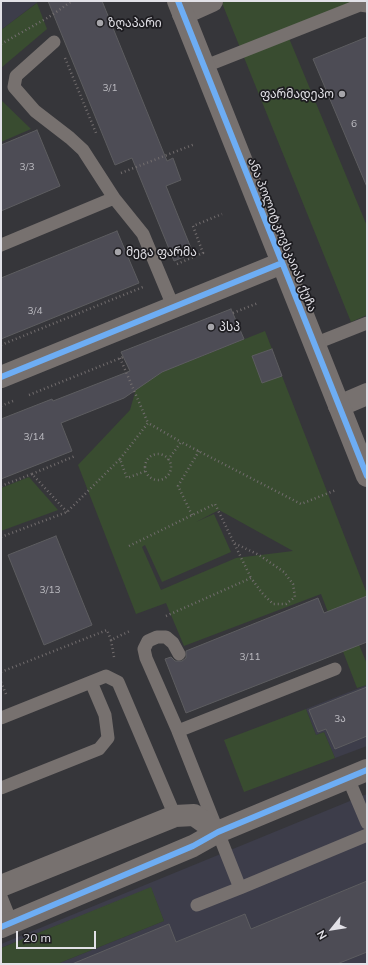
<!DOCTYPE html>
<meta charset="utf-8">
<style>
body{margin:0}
#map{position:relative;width:368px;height:965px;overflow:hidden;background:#36363a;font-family:Mulish,sans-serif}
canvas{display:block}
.frame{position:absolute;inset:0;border:2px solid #e2e1e7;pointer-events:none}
.north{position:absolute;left:312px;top:909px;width:40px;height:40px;-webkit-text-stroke:3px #1d1c20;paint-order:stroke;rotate:240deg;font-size:11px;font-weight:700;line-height:16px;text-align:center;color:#e2e1e7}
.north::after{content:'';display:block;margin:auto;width:14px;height:18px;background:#e2e1e7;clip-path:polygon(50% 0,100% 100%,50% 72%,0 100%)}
.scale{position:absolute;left:16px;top:931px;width:80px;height:18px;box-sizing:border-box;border:2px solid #e2e1e7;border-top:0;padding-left:5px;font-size:12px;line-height:14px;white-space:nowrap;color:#e2e1e7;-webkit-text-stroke:3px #1d1c20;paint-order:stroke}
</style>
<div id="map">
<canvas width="368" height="965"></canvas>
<div class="frame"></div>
<div class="north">N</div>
<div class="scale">20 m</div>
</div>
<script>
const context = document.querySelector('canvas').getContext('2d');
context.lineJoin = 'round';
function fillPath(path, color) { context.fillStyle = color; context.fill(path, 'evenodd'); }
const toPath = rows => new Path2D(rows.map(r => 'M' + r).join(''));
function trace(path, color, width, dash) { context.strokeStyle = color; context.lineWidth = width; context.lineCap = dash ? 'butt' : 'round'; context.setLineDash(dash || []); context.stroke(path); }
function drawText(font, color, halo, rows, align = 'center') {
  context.font = font + ' Mulish,"Noto Sans Georgian",sans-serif'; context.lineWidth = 3.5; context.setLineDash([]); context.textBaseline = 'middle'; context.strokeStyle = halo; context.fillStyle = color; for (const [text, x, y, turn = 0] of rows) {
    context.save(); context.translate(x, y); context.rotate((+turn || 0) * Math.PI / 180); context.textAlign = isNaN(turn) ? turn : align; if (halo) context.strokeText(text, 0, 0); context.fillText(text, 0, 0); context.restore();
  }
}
fillPath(toPath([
 [1,1,39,1,1,30],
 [367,685,367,746,335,758,324,732,316,735,306,709],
 [367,794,367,964,57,964,164,921,151,888,1,948,1,944]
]), '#3d3d4a');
fillPath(toPath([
 [226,1,360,1,286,31,367,226,367,315,351,322,222,3],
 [37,3,47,29,1,68,1,30],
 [1,100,31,129,1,142],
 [265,331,272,349,252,356,282,376,367,594,367,596,343,606,367,664,367,685,357,688,321,594,184,646,166,603,136,614,78,465,130,410,136,389,162,372],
 [219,510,293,551,236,558,161,590,142,547,145,545,162,582,231,552,214,514,196,522],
 [29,477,58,510,1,531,1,488],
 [306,709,316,735,324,732,335,758,244,792,224,740],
 [151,887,164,921,57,964,1,964,1,948]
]), '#394c30');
const building = toPath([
 [48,1,102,1,167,161,173,158,181,180,166,186,193,253,174,261,132,158,115,165,48,1],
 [367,37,367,187,313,59,367,37],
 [37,130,60,186,1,211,1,145,37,130],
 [117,231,139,283,1,339,1,278,117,231],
 [231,309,244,339,162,372,124,398,61,423,72,451,1,479,1,419,52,399,53,401,130,371,121,352,231,309],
 [272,349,282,376,262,383,252,356,272,349],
 [56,536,92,625,44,645,8,555,56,536],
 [367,596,367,642,186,713,165,659,171,657,175,661,182,661,186,658,186,651,318,598,324,613,367,596],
 [367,687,367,736,335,749,326,729,318,732,309,710,367,687],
 [367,881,367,952,337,964,72,964,169,924,176,942,245,914,251,929,367,881]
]);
fillPath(building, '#4d4c55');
trace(building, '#5d5d60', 1);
trace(toPath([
 [1,44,49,17,72,1],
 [65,58,96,133],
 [121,173,195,144],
 [177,264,203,253,193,226,222,214],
 [233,313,258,303],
 [1,345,143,287],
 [120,358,148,423],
 [29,395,123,357],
 [1,406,13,401],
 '145 467a13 13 0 1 1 26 0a13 13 0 1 1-26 0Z',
 [120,459,148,423,181,442],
 [168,460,181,442,301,504,336,490],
 [32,474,75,456],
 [1,486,32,474,67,512],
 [192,515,178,486,199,451],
 [1,537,67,512,120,459,127,478,146,471],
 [129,546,215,504,251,578],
 [166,616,251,578,262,593,273,604,286,604,295,597,293,584,284,572,259,555,234,543],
 [114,657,111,640,130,631],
 [1,672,107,630,111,640],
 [1,682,6,694]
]), '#726d6e', 2.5, [1, 3]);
trace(toPath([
 [54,42,16,76,14,87,35,111,70,138,83,150,114,198],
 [203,67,360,5,367,6],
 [1,245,114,198,143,234,173,306],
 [314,344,367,323],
 [179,654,173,643,166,637,157,637,148,641,144,649,146,658,178,731,335,669],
 [91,682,106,676,118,682,175,816],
 [1,718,91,682,105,715,108,738,99,749,1,788],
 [178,731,240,888,367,835],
 [348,778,367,823],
 [1,897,11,922],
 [197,905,240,888]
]), '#77716f', 13);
trace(toPath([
 [183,14,212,1],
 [1,377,282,263],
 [339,406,367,394],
 [1,886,175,816,194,815,218,832],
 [1,927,193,846,218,832,367,770]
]), '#77716f', 22);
trace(toPath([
 [178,1,367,476]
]), '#77716f', 22);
trace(toPath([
 [178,1,367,476],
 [1,377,282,263],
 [1,927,193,846,218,832,367,770]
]), '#6dadf4', 6);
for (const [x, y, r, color] of [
 [100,23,4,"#a6a5aa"],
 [342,94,4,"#a6a5aa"],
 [118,252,4,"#a6a5aa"],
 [211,327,4,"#a6a5aa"]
]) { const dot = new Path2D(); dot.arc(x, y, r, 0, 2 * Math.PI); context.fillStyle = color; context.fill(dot); trace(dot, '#1d1c20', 1.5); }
drawText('10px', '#bdbcc2', null, [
 ["3/1",110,88],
 ["6",354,124],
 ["3/3",27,167],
 ["3/4",35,311],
 ["3/14",34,437],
 ["3/13",50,590],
 ["3/11",250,657],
 ["3ა",340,719]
]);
drawText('12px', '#e2e1e7', '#1d1c20', [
 ["ზღაპარი",108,23],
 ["ფარმადეპო",334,94,"right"],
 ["მეგა ფარმა",126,252],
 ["პსპ",219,327]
], 'left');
drawText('12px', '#e2e1e7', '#1d1c20', [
 ["ანა პოლიტკოვსკაიას ქუჩა",282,235,68]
]);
</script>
